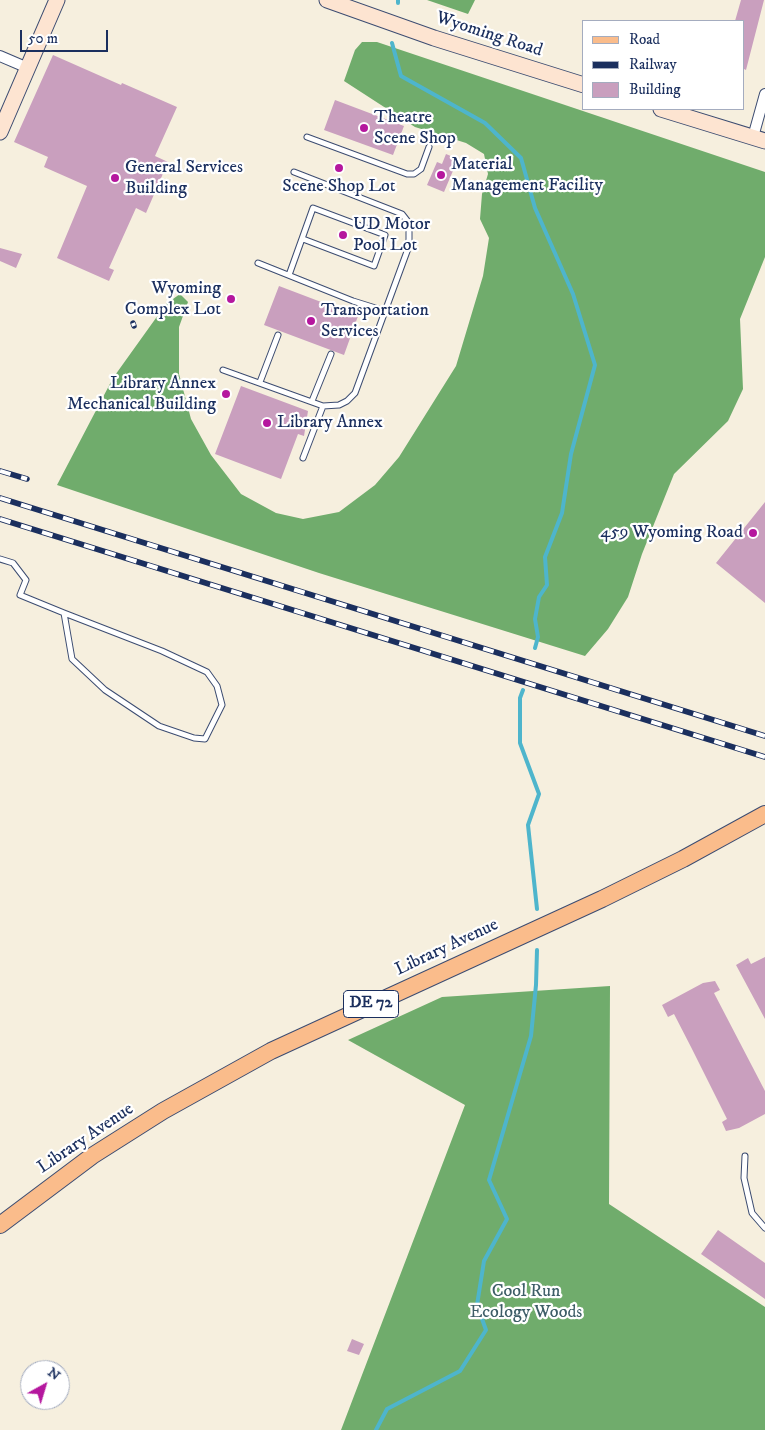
<!DOCTYPE html>
<style>
body{margin:0}
#map{position:relative;width:765px;height:1430px;overflow:hidden;background:#f6efde;font-family:"IM FELL DW Pica",serif}
canvas{display:block}
.legend{position:absolute;left:582px;top:20px;width:162px;height:90px;box-sizing:border-box;background:#fff;border:1px solid #a4acbf;margin:0;padding:6px 9px;list-style:none;font-size:15px;color:#1b2f5e}
.legend li{display:flex;align-items:center;gap:10px;height:25px}
.legend b{width:25px;border:1px solid #a4acbf}
.north{position:absolute;left:20px;top:1360px;width:50px;height:50px;box-sizing:border-box;background:#fff;border:1px solid #a4acbf;border-radius:50%;rotate:39deg;font-size:14px;font-weight:700;line-height:20px;text-align:center;color:#1b2f5e}
.north::after{content:'';display:block;margin:auto;width:18px;height:22px;background:#b5179e;clip-path:polygon(50% 0,100% 100%,50% 72%,0 100%)}
.scale{position:absolute;left:20px;top:30px;width:88px;height:22px;box-sizing:border-box;border:2px solid #1b2f5e;border-top:0;padding-left:6px;font-size:15px;line-height:18px;white-space:nowrap;color:#1b2f5e;-webkit-text-stroke:4px #fff;paint-order:stroke}
</style>
<div id="map">
<canvas width="765" height="1430"></canvas>
<ul class="legend">
<li><b style="height:6px;background:#fabc8b"></b>Road</li>
<li><b style="height:6px;background:#1b2f5e"></b>Railway</li>
<li><b style="height:14px;background:#c99fbe"></b>Building</li>
</ul>
<div class="north">N</div>
<div class="scale">50 m</div>
</div>
<script>
const context = document.querySelector('canvas').getContext('2d');
context.lineJoin = 'round';
function fillPath(path, color) { context.fillStyle = color; context.fill(path, 'evenodd'); }
const toPath = rows => new Path2D(rows.map(r => 'M' + r).join(''));
function trace(path, color, width, dash) { context.strokeStyle = color; context.lineWidth = width; context.lineCap = dash ? 'butt' : 'round'; context.setLineDash(dash || []); context.stroke(path); }
function drawText(font, color, halo, rows, align = 'center') {
  context.font = font + ' "IM FELL DW Pica",serif'; context.lineWidth = 4.5; context.setLineDash([]); context.textBaseline = 'middle'; context.strokeStyle = halo; context.fillStyle = color; for (const [text, x, y, turn = 0] of rows) {
    context.save(); context.translate(x, y); context.rotate((+turn || 0) * Math.PI / 180); context.textAlign = isNaN(turn) ? turn : align; if (halo) context.strokeText(text, 0, 0); context.fillText(text, 0, 0); context.restore();
  }
}
fillPath(toPath([
 [427,0,475,0,468,14],
 [362,42,377,42,765,172,765,257,740,319,743,389,728,421,674,474,642,554,628,597,608,629,585,656,319,573,57,485,113,378,166,304,180,294,188,302,179,327,179,374,191,419,211,455,241,494,276,513,303,519,339,512,375,485,399,457,456,366,483,276,489,238,480,219,482,194,488,174,484,154,466,143,415,127,344,81,355,50],
 [610,986,609,1204,765,1307,765,1430,341,1430,465,1105,348,1040,442,997]
]), '#70ac6c');
trace(toPath([
 [398,3,398,0],
 [392,43,401,76,485,123,521,158,535,208,573,294,595,365,571,454,562,513,545,557,547,585,539,597,535,619,538,637,535,648],
 [523,690,520,698,520,743,539,794,528,825,537,909],
 [376,1430,387,1409,460,1371,486,1330,477,1305,484,1261,507,1219,489,1180,531,1036,536,985,537,950]
]), '#4eb5cc', 4);
fillPath(toPath([
 [741,0,764,0,746,70,744,69,744,21,735,21],
 [53,55,121,85,122,83,177,107,155,156,168,162,146,213,136,208,109,268,114,270,109,281,57,258,87,186,44,167,48,157,14,142],
 [335,100,404,126,393,155,324,130],
 [446,154,458,159,444,192,427,185,437,162,442,164],
 [0,248,22,254,16,268,0,261],
 [279,286,358,316,344,355,264,325],
 [241,386,308,411,304,436,298,434,281,479,215,454],
 [765,502,765,603,716,563],
 [765,957,765,1019,736,965,748,958,751,964],
 [715,981,720,990,714,993,765,1091,765,1114,739,1128,726,1131,722,1122,727,1119,691,1047,674,1014,668,1017,662,1005,703,983],
 [718,1230,765,1263,765,1299,701,1254],
 [352,1339,364,1344,359,1355,347,1351]
]), '#c99fbe');
const lane = toPath([
 [307,137,407,174,414,174,421,169,429,147],
 [258,263,353,301,385,311],
 [289,275,313,208,385,235,374,266,303,239],
 [223,370,323,406,339,405,347,401,355,393,409,246,409,223,402,214,294,172],
 [260,382,278,335],
 [312,401,331,354],
 [303,458,323,406],
 [0,559,13,563,26,580,20,595,64,613,162,651,207,672,217,686,222,705,205,739,194,738,159,726,105,690,72,659,64,613],
 [745,1156,744,1178,752,1213,765,1228]
]);
const street = toPath([
 [0,56,28,68],
 [753,137,765,94]
]);
const secondary = toPath([
 [327,0,434,38,584,85],
 [661,109,765,141],
 [0,132,57,0]
]);
const primary = toPath([
 [0,1225,92,1156,163,1111,271,1051,602,899,683,859,765,814]
]);
trace(lane, '#3c4c71', 7);
trace(street, '#3c4c71', 12);
trace(secondary, '#3c4c71', 17);
trace(primary, '#3c4c71', 18);
trace(lane, '#fff', 5);
trace(street, '#fff', 10);
trace(secondary, '#fde4d1', 15);
trace(primary, '#fabc8b', 16);
const rail = toPath([
 [133,323,134,326],
 [0,471,27,479],
 [0,498,765,736],
 [0,519,765,757]
]);
trace(rail, '#1b2f5e', 5.5);
trace(rail, '#fff', 4, [11]);
for (const [x, y, r, color] of [
 [364,128,5,"#b5179e"],
 [339,168,5,"#b5179e"],
 [441,175,5,"#b5179e"],
 [115,178,5,"#b5179e"],
 [343,235,5,"#b5179e"],
 [231,299,5,"#b5179e"],
 [311,321,5,"#b5179e"],
 [226,394,5,"#b5179e"],
 [267,423,5,"#b5179e"],
 [753,533,5,"#b5179e"]
]) { const dot = new Path2D(); dot.arc(x, y, r, 0, 2 * Math.PI); context.fillStyle = color; context.fill(dot); trace(dot, '#fff', 2); }
for (const [x, y, w] of [
 [371,1004,55]
]) { const box = new Path2D(); box.roundRect(x - w / 2, y - 13.5, w, 27, 4); context.fillStyle = '#fff'; context.fill(box); trace(box, '#1b2f5e', 1); }
drawText('bold 16px', '#1b2f5e', null, [
 ["DE 72",371,1004]
]);
drawText('18px', '#1b2f5e', '#fff', [
 ["Wyoming Road",489,35,18],
 ["Library Avenue",447,948,-25],
 ["Library Avenue",86,1139,-34]
]);
drawText('18px', '#1b2f5e', '#fff', [
 ["Theatre",374,118],
 ["Scene Shop",374,139],
 ["Material",451,165],
 ["Management Facility",451,186],
 ["General Services",125,168],
 ["Building",125,189],
 ["Scene Shop Lot",339,187,"center"],
 ["UD Motor",353,225],
 ["Pool Lot",353,246],
 ["Wyoming",221,289,"right"],
 ["Complex Lot",221,310,"right"],
 ["Transportation",321,311],
 ["Services",321,332],
 ["Library Annex",216,384,"right"],
 ["Mechanical Building",216,405,"right"],
 ["Library Annex",277,423],
 ["459 Wyoming Road",743,533,"right"]
], 'left');
drawText('18px', '#3d5d67', '#fff', [
 ["Cool Run",526,1292],
 ["Ecology Woods",526,1313]
]);
</script>
